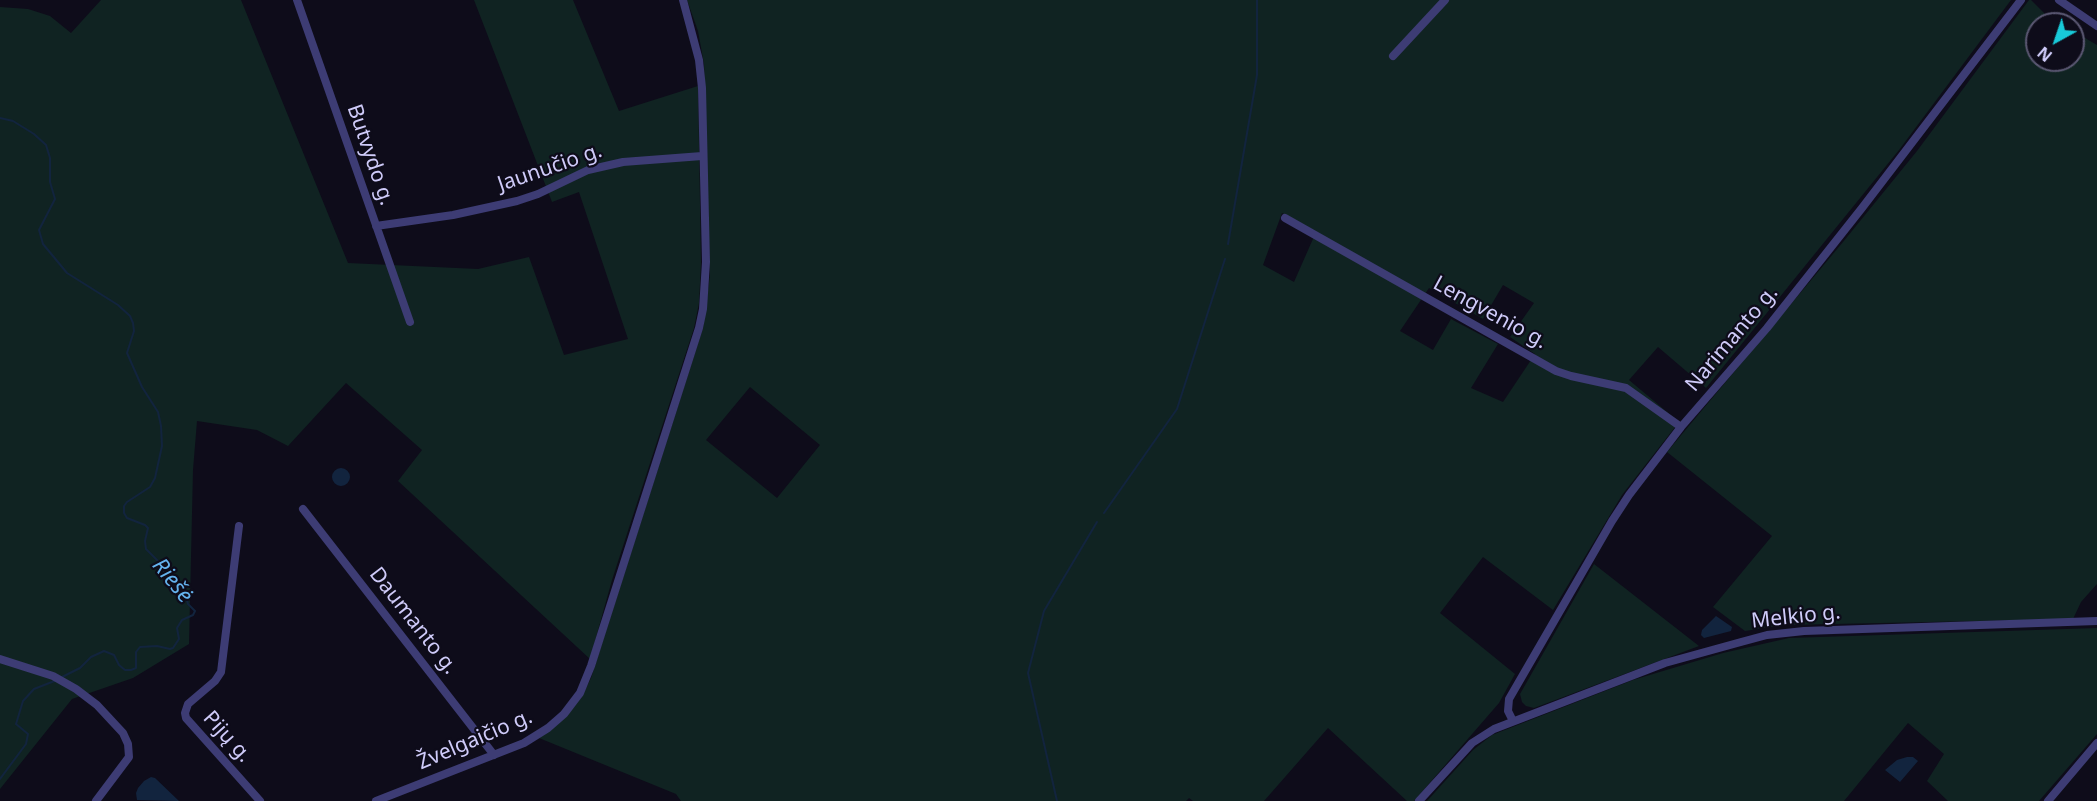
<!DOCTYPE html>
<meta charset="utf-8">
<style>
body{margin:0}
#map{position:relative;width:2097px;height:801px;overflow:hidden;background:#0e0c1a;font-family:"Noto Sans",sans-serif}
canvas{display:block}
.north{position:absolute;left:2025px;top:12px;width:60px;height:60px;box-sizing:border-box;background:#0e0c1a;border:2px solid #5b5873;border-radius:50%;rotate:220deg;font-size:16px;font-weight:700;line-height:24px;text-align:center;color:#cfcbf9}
.north::after{content:'';display:block;margin:auto;width:21px;height:27px;background:#18cad9;clip-path:polygon(50% 0,100% 100%,50% 72%,0 100%)}
</style>
<div id="map">
<canvas width="2097" height="801"></canvas>
<div class="north">N</div>
</div>
<script>
const context = document.querySelector('canvas').getContext('2d');
context.lineJoin = 'round';
function fillPath(path, color) { context.fillStyle = color; context.fill(path, 'evenodd'); }
const toPath = rows => new Path2D(rows.map(r => 'M' + r).join(''));
function trace(path, color, width, dash) { context.strokeStyle = color; context.lineWidth = width; context.lineCap = dash ? 'butt' : 'round'; context.setLineDash(dash || []); context.stroke(path); }
function drawText(font, color, halo, rows, align = 'center') {
  context.font = font + ' "Noto Sans",sans-serif'; context.lineWidth = 4.5; context.setLineDash([]); context.textBaseline = 'middle'; context.strokeStyle = halo; context.fillStyle = color; for (const [text, x, y, turn = 0] of rows) {
    context.save(); context.translate(x, y); context.rotate((+turn || 0) * Math.PI / 180); context.textAlign = isNaN(turn) ? turn : align; if (halo) context.strokeText(text, 0, 0); context.fillText(text, 0, 0); context.restore();
  }
}
fillPath(toPath([
 [101,0,241,0,348,263,478,269,529,257,564,355,628,339,579,192,552,202,474,0,573,0,619,111,698,86,701,263,699,303,694,328,612,580,590,659,398,481,422,450,346,383,288,446,257,430,197,421,193,470,189,644,133,678,72,699,0,789,0,7,28,9,50,16,71,33],
 [687,0,2011,0,1899,150,1706,388,1658,347,1629,380,1679,422,1622,495,1553,610,1483,557,1440,613,1515,674,1499,703,1414,801,1407,801,1328,728,1264,801,1193,801,1189,798,1186,801,681,801,676,794,539,738,574,707,581,698,591,678,703,328,710,275,704,64,698,31],
 [1282,213,1316,232,1294,282,1263,265],
 [1503,285,1534,303,1510,337,1535,354,1503,402,1471,388,1498,344,1451,319,1433,350,1400,331,1429,288,1483,319],
 [750,387,820,445,777,498,706,440],
 [2029,0,2031,0,2048,17,2060,24,2037,24,2037,60,2073,60,2073,31,2097,45,2097,584,2081,602,2073,619,1785,625,1745,631,1713,607,1772,536,1667,452,1843,242,1917,151],
 [1594,564,1699,646,1534,708,1526,706,1522,702,1520,694],
 [2097,628,2097,734,2039,801,1948,801,1927,781,1944,754,1908,723,1844,801,1427,801,1473,750,1492,735,1633,680,1723,653,1789,638]
]), '#102322');
fillPath(toPath([
 '332 477a9 9 0 1 1 18 0a9 9 0 1 1-18 0Z',
 [1716,616,1732,627,1731,631,1704,638,1701,635,1702,630],
 [1907,757,1913,757,1918,761,1900,782,1885,770,1897,760],
 [151,777,155,778,179,801,137,800,136,793,138,788,144,781]
]), '#12243e');
trace(toPath([
 [0,118,13,121,34,134,46,145,50,158,50,182,55,199,39,230,43,244,67,273,118,305,130,316,133,323,134,331,127,353,142,387,158,412,161,426,162,446,155,478,150,487,127,502,124,506,124,513,127,518,145,525,148,528,145,541,146,549,159,562,170,583,178,584,184,589,188,604,195,611,193,615,182,620,177,628,179,639,173,648,170,649,157,646,140,647,136,652,136,668,131,670,125,670,119,665,114,655,104,651,91,657,80,668,62,677],
 [1228,244,1257,75,1257,0],
 [1104,513,1177,409,1225,259],
 [0,779,26,744,28,734,16,724,23,701,34,689,57,680],
 [1057,801,1028,673,1044,611,1097,522]
]), '#12243e', 2);
trace(toPath([
 [297,0,410,322],
 [2059,0,2097,26],
 [1393,56,1445,0],
 [1285,218,1556,371,1571,376,1626,388,1681,427],
 [376,226,453,215,517,201,538,194,588,170,623,162,702,156],
 [303,509,494,755],
 [239,526,221,672,215,681,188,704,185,713,186,718,260,801],
 [0,659,53,676,76,689,97,705,123,733,128,744,129,757,96,801],
 [1513,721,1508,711,1509,699,1612,521,1629,495,1681,427,1767,328,1862,208,2021,0],
 [376,801,524,743,548,728,564,714,580,693,591,666,699,328,703,309,706,262,702,88,699,60,683,0],
 [1419,801,1472,743,1494,729,1665,663,1741,642,1767,635,1804,631,2097,621],
 [2048,801,2097,743]
]), '#3d3c74', 8);
drawText('21px', '#cfcbf9', '#0e0c1a', [
 ["Butvydo g.",370,155,71],
 ["Jaunučio g.",550,168,-19],
 ["Lengvenio g.",1490,313,29],
 ["Narimanto g.",1732,339,-50],
 ["Melkio g.",1796,617,-6],
 ["Daumanto g.",413,621,52],
 ["Pijų g.",227,737,48],
 ["Žvelgaičio g.",475,740,-23]
]);
drawText('italic 22px', '#64b2ee', '#0e0c1a', [
 ["Riešė",172,581,51]
]);
</script>
